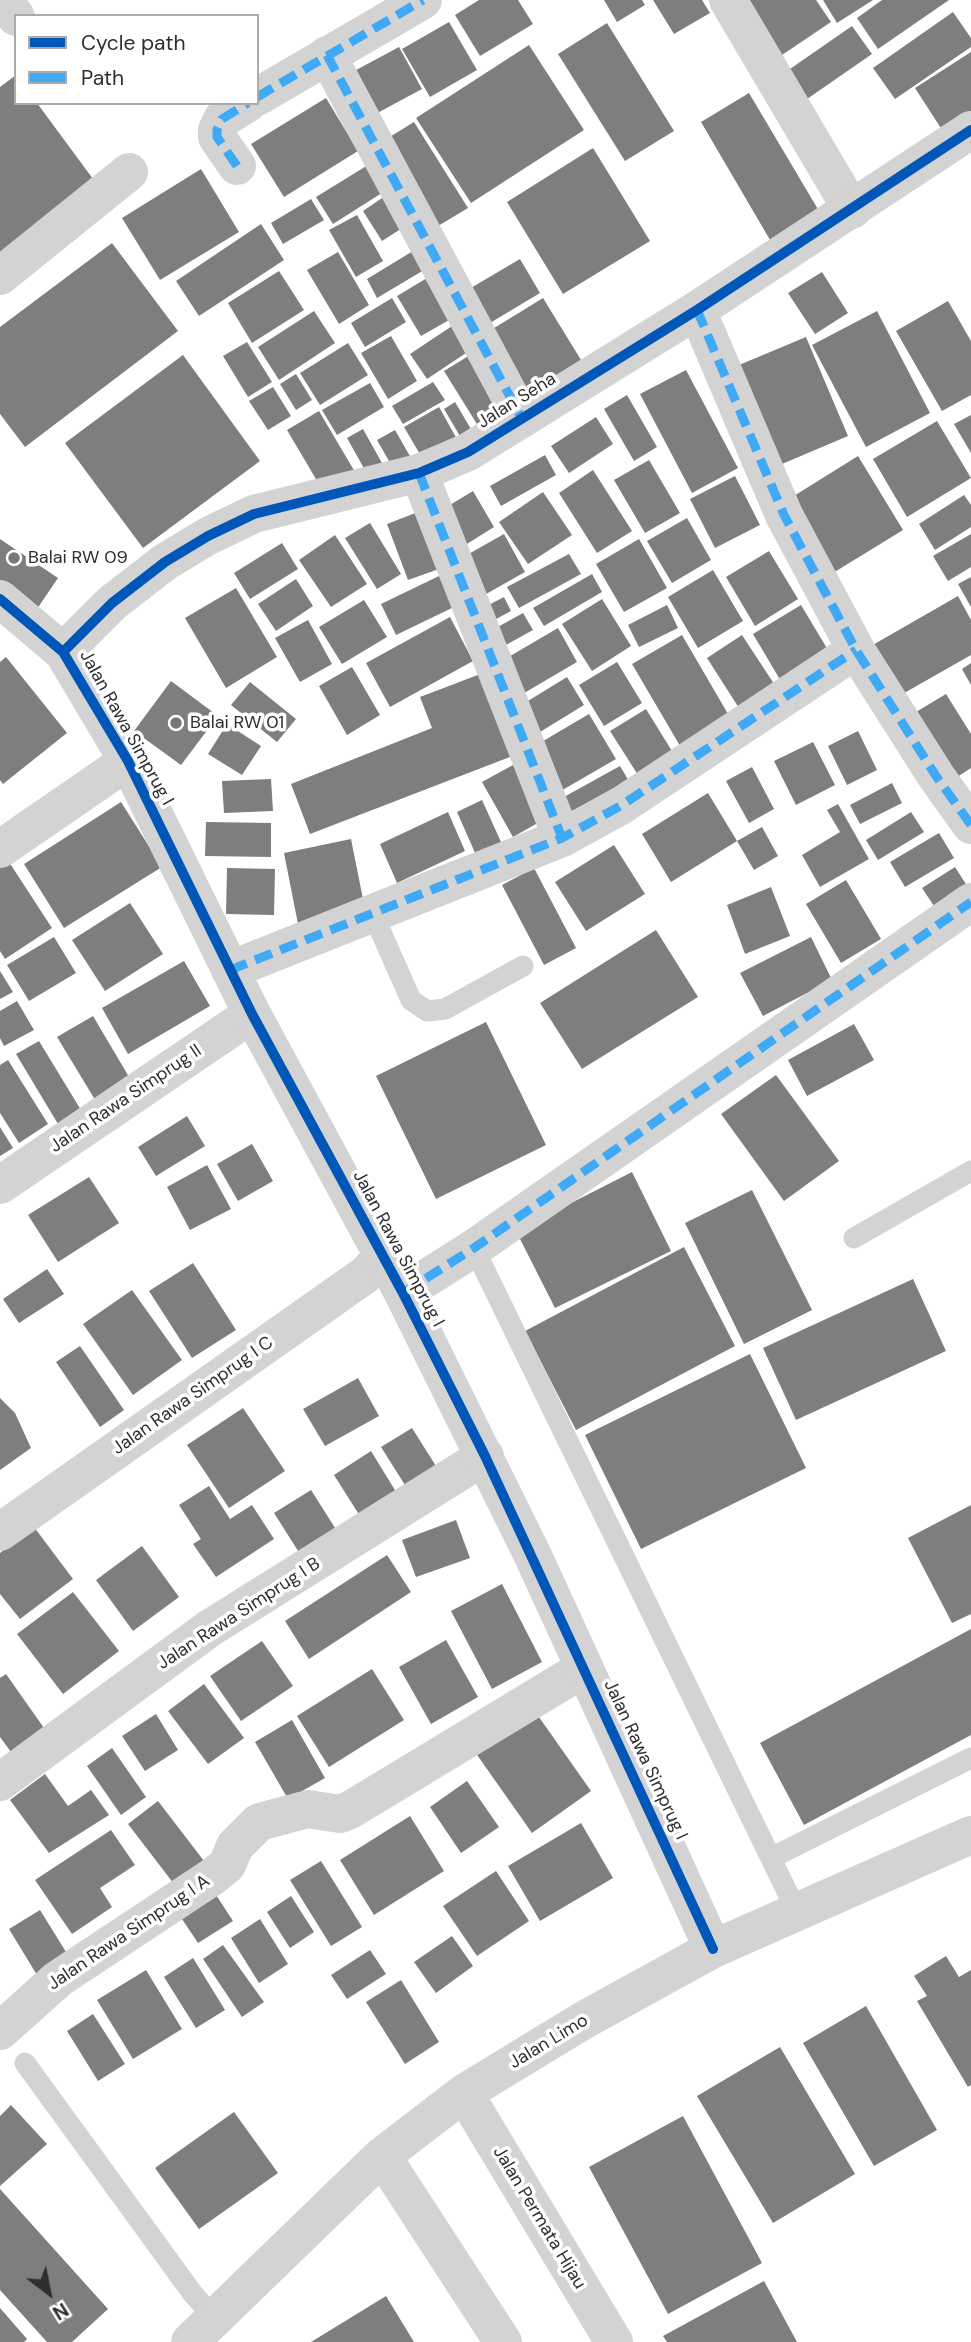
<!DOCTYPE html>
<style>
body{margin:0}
#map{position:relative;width:971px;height:2342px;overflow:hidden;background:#fff;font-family:"DM Sans",sans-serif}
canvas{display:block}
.legend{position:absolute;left:14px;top:14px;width:245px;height:91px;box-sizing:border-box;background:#fff;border:2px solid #ababab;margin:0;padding:9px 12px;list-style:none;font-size:21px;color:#2e2e2e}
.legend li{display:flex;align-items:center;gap:14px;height:35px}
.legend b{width:35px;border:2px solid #ababab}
.north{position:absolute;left:14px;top:2258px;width:70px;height:70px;-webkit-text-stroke:5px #fff;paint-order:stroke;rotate:148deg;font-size:19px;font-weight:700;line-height:28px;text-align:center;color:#2e2e2e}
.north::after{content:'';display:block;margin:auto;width:24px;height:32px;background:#2e2e2e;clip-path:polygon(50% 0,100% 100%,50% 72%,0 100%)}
</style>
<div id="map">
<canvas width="971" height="2342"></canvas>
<ul class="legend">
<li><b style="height:9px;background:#0057b8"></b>Cycle path</li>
<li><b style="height:9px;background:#3fa9f5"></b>Path</li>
</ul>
<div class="north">N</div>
</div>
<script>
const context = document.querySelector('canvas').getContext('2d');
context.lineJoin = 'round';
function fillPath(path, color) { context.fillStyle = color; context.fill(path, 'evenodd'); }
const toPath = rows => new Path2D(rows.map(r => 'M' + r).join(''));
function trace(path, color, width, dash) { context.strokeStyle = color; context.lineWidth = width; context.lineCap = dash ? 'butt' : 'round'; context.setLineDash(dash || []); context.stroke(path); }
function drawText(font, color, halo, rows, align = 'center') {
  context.font = font + ' "DM Sans",sans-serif'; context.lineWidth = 7; context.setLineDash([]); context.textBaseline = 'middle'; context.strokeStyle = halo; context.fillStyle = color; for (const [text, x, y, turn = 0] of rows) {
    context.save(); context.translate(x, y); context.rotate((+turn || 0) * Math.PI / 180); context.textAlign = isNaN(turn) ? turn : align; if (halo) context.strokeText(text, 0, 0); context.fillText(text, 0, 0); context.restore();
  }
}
fillPath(toPath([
 [479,0,518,0,533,24,480,56,455,15],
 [604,0,642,0,645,5,617,22],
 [653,0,702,0,710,13,674,34],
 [741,0,816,0,831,22,779,57],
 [823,0,873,0,837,23],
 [882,0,949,0,878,49,857,18],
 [953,12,971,38,971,47,895,99,873,68],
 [449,22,477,70,430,97,402,49],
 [607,23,674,131,625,161,558,54],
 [852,26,872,54,797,106,777,78],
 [529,45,584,130,471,203,416,118],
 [399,47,422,89,368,118,345,76],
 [971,52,971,120,946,136,915,88],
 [16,75,16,103,37,103,96,183,0,254,0,87],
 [749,93,822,216,773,245,701,122],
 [326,98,358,151,284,197,251,144],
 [414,122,468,208,433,229,380,143],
 [593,148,650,241,563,294,507,202],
 [368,165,385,191,333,224,316,197],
 [201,169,239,232,160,280,122,218],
 [385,196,404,227,382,241,363,211],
 [311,199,324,220,283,244,271,223],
 [357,215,383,261,356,277,329,230],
 [261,224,284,260,199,316,176,281],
 [112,243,178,331,25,447,0,414,0,327],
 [413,251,424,270,377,298,367,279],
 [338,252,369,305,339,324,307,270],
 [520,259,540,293,485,326,464,292],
 [279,271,304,310,252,343,228,303],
 [822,272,848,313,815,334,788,293],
 [432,275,456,316,421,336,397,296],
 [392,298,406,322,365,347,351,323],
 [543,298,589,373,533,408,486,333],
 [948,301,971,341,971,395,942,411,896,331],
 [314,311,335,343,279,380,258,347],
 [877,311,930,413,866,447,812,345],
 [461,320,478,345,427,379,410,354],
 [391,336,417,381,388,399,361,353],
 [806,337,848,436,782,464,739,365],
 [247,342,272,382,248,397,223,356],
 [348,343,368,375,320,405,300,373],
 [475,352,515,419,485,437,444,371],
 [183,355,260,461,143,548,65,443],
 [686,370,738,468,692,493,640,394],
 [296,374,312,400,296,410,280,384],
 [433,382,445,400,403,424,392,406],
 [370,383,384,407,337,435,322,410],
 [273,387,291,416,268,430,249,401],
 [627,395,657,447,634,461,604,409],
 [455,402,478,441,467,448,444,409],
 [439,407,462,448,428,468,404,427],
 [319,411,355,472,323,491,287,430],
 [971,415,971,453,954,424],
 [596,417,613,444,569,473,551,446],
 [937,421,971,478,907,517,873,459],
 [363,429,387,472,371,481,347,438],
 [395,430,415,465,397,475,377,440],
 [545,455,556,475,501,506,490,486],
 [858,456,903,530,833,573,789,499],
 [649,460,680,513,645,533,614,480],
 [593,470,632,531,597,553,559,493],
 [735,476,760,525,715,548,690,499],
 [473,491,494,527,462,547,440,511],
 [543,492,572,535,528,564,499,522],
 [964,495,971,505,971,527,935,550,919,524],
 [418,512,439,569,408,580,387,524],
 [687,518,711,560,672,583,647,541],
 [370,523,401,574,377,589,345,538],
 [504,534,525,572,479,598,458,560],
 [971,534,971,567,948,581,933,556],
 [335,535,367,584,331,607,299,560],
 [0,539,58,578,37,609,0,583],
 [639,539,667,588,624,612,596,564],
 [282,543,298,569,250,599,234,573],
 [769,551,798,599,755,626,726,577],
 [569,554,581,574,519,608,507,587],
 [713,570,743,621,698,648,668,597],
 [592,574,602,592,544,626,533,608],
 [439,576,454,607,396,635,381,604],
 [971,577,971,607,958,584],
 [296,579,313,606,276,631,258,604],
 [236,588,277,657,226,688,185,618],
 [958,596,971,620,971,655,892,700,864,650],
 [504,597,511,611,485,625,477,611],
 [602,599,631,646,592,671,562,624],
 [364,600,387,637,342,664,319,627],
 [667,605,678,628,639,647,628,625],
 [801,605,834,660,785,688,753,634],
 [523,613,533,630,495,651,485,634],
 [450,617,473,661,390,707,366,663],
 [308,620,332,664,300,682,275,638],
 [558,628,577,662,519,696,500,662],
 [682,635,735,726,686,756,632,664],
 [742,635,782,696,746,719,707,658],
 [6,657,67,733,3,784,0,780,0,662],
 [617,662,642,703,604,726,579,685],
 [971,663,971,685,962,669],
 [352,667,380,715,347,735,319,686],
 [483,673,515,755,310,834,291,784,432,728,420,697],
 [567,677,584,705,540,732,523,704],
 [171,681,218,716,181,765,134,731],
 [250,682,296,719,277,742,231,705],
 [946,694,971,734,971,768,951,781,911,715],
 [646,709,680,764,645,786,610,731],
 [589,714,616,759,559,792,533,747],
 [227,724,261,746,242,775,208,754],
 [858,731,877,770,847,785,828,746],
 [813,742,835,785,796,805,774,761],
 [513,765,543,820,513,837,482,782],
 [620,766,636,793,569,831,553,803],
 [752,767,774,809,749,823,726,781],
 [271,779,273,811,224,813,222,781],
 [892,783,902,803,860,824,850,805],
 [708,793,737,841,671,882,642,834],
 [482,800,506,853,480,864,457,812],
 [121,802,162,867,64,928,24,864],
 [838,804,869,859,820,887,802,855,840,832,827,810],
 [448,812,465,851,397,883,380,844],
 [911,812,924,832,878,860,866,840],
 [206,822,271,823,271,857,205,856],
 [762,827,778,856,754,870,737,841],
 [939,833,954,858,905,887,890,862],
 [351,839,365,909,298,924,284,853],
 [614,845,645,894,586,931,555,882],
 [9,862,52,928,5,959,0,951,0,868],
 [955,867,971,892,940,915,922,888],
 [227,868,275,869,274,915,226,914],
 [534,868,576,948,544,965,502,885],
 [846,880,881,939,841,963,806,904],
 [771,887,790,936,745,954,727,905],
 [130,903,163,954,105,991,72,940],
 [656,930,698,997,582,1069,540,1003],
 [54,937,76,973,29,1001,7,965],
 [811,937,832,980,763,1016,740,973],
 [184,961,210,1006,128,1054,102,1008],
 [0,971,13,992,0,999],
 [17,1001,34,1030,4,1046,0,1038,0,1011],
 [93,1016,132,1082,97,1103,57,1037],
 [486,1022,546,1145,436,1199,376,1076],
 [854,1024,874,1060,807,1096,788,1060],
 [39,1041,87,1120,64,1134,16,1054],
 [8,1060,48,1124,19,1143,0,1113,0,1065],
 [776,1075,839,1161,784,1201,721,1114],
 [187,1116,205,1146,156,1176,138,1147],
 [0,1127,13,1148,0,1156],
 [252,1144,273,1181,238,1201,217,1164],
 [207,1165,231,1209,190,1230,167,1187],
 [632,1172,671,1251,555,1308,516,1231],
 [89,1177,119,1223,58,1262,28,1215],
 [752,1190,812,1310,744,1344,685,1223],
 [684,1247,735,1346,576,1430,525,1331],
 [193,1263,236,1330,192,1358,149,1291],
 [47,1269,64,1294,19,1323,3,1299],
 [913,1279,946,1351,796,1420,763,1348],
 [132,1290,182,1360,133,1395,83,1324],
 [80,1346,124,1410,100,1427,56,1362],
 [750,1354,806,1468,641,1549,585,1435],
 [358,1378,379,1416,325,1446,303,1409],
 [0,1398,15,1413,31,1448,0,1470],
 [243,1408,285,1471,229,1508,187,1445],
 [412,1428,441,1474,410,1493,381,1447],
 [371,1451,401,1500,365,1524,334,1475],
 [209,1486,230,1519,252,1505,274,1539,216,1577,193,1544,201,1539,179,1505],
 [311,1490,337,1531,300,1554,274,1513],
 [971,1505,971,1614,952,1623,908,1538],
 [456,1520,470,1558,416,1577,402,1540],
 [34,1527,73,1579,20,1619,0,1594,0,1553],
 [142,1546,179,1597,133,1631,96,1580],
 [387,1555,411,1592,309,1659,285,1621],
 [502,1584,542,1662,492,1689,451,1611],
 [73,1592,119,1651,63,1694,17,1634],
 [971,1629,971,1735,804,1825,760,1743],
 [446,1640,478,1697,431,1724,399,1667],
 [262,1641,293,1686,241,1721,210,1676],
 [372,1669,404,1720,329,1767,297,1716],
 [6,1674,44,1728,11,1752,0,1737,0,1678],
 [204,1684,244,1738,208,1764,168,1711],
 [534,1710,591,1791,532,1833,475,1752],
 [156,1714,178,1750,145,1771,122,1736],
 [292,1720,325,1778,288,1799,255,1742],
 [112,1748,146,1797,121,1815,87,1766],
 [45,1774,68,1806,91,1790,109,1815,49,1853,10,1800],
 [467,1781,499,1827,461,1853,430,1807],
 [158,1801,204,1861,174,1884,128,1824],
 [410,1816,444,1871,374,1915,340,1860],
 [581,1823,613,1878,540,1921,508,1866],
 [111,1830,135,1865,100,1888,112,1907,72,1934,35,1880],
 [321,1861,362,1927,331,1946,290,1880],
 [496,1871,529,1921,477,1956,443,1906],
 [207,1881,233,1921,198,1943,172,1904],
 [291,1896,314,1932,290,1948,267,1912],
 [40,1910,71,1960,40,1980,9,1929],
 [260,1919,288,1964,259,1983,231,1938],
 [452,1936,473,1966,436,1993,414,1962],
 [223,1945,264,2002,242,2017,203,1959],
 [370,1950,386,1974,347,1999,331,1975],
 [946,1956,959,1977,971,1970,971,2085,968,2087,917,2001,927,1996,914,1976],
 [193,1958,225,2010,196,2028,164,1977],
 [146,1970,182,2029,133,2059,97,2000],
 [401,1980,439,2042,405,2064,366,2002],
 [866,2006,937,2130,874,2166,803,2043],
 [93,2014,125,2064,98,2081,67,2031],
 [780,2047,855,2174,773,2223,697,2096],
 [11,2105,47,2144,0,2186,0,2116],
 [234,2112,278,2173,199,2229,155,2168],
 [683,2116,762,2263,668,2314,589,2167],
 [0,2189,108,2309,72,2342,47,2342,0,2290],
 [764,2281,797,2342,667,2342,663,2336],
 [386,2296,414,2342,311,2342],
 [0,2308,27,2339,24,2342,0,2342]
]), '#7e7e7e');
trace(toPath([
 [373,914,411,1000,427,1011,445,1009,523,966],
 [854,1238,971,1171],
 [474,1248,797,1912],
 [771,1858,971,1758],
 [25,2063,193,2294,215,2318]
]), '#d3d3d3', 21);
trace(toPath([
 [4,0,16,17],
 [728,0,852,210],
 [327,55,522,419],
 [257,97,423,0],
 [237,166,217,137,217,130,222,119,248,103],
 [0,276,129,172],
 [697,310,784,515,856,650,936,776,971,825],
 [419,473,562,838],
 [0,599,63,652],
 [230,970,562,838,622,805,856,650],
 [0,1185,252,1014],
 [403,1293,474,1248,971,902],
 [0,1532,365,1275,383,1257],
 [0,1782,210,1628,485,1456],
 [0,2031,58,1979,212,1877,227,1865,235,1846,259,1822,308,1809,340,1814,350,1810,583,1669]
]), '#d3d3d3', 38);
trace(toPath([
 [0,849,128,761],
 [713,1949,534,1558,403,1293,252,1014,128,761,63,652,112,603,165,562,208,536,254,514,419,473,468,452,697,310,971,130],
 [464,2093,614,2342],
 [382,2156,503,2342],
 [190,2342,382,2156,464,2093,584,2020,713,1949,971,1835]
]), '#d3d3d3', 38);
trace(toPath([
 [327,55,522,419],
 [257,97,423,0],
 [237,166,217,137,217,130,222,119,248,103],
 [697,310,784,515,856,650,936,776,971,825],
 [419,473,562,838],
 [230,970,562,838,622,805,856,650],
 [403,1293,474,1248,971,902]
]), '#3fa9f5', 9, [18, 9]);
trace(toPath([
 [0,599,63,652,128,761,252,1014,403,1293,485,1456,713,1949],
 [63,652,112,603,165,562,208,536,254,514,419,473,468,452,697,310,971,130]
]), '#0057b8', 10);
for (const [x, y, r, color] of [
 [14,558,7,"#777"],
 [176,723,7,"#777"]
]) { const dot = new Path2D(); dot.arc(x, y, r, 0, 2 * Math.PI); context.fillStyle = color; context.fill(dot); trace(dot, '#fff', 2.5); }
drawText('18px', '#2e2e2e', '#fff', [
 ["Jalan Seha",517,401,-32],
 ["Jalan Rawa Simprug I",126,728,61],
 ["Jalan Rawa Simprug II",126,1099,-34],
 ["Jalan Rawa Simprug I",398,1249,62],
 ["Jalan Rawa Simprug I C",193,1396,-35],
 ["Jalan Rawa Simprug I B",239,1614,-33],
 ["Jalan Rawa Simprug I",645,1760,65],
 ["Jalan Rawa Simprug I A",129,1933,-34],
 ["Jalan Limo",549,2042,-31],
 ["Jalan Permata Hijau",539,2218,59]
]);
drawText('18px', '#2e2e2e', '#fff', [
 ["Balai RW 09",28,558],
 ["Balai RW 01",190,723]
], 'left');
</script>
